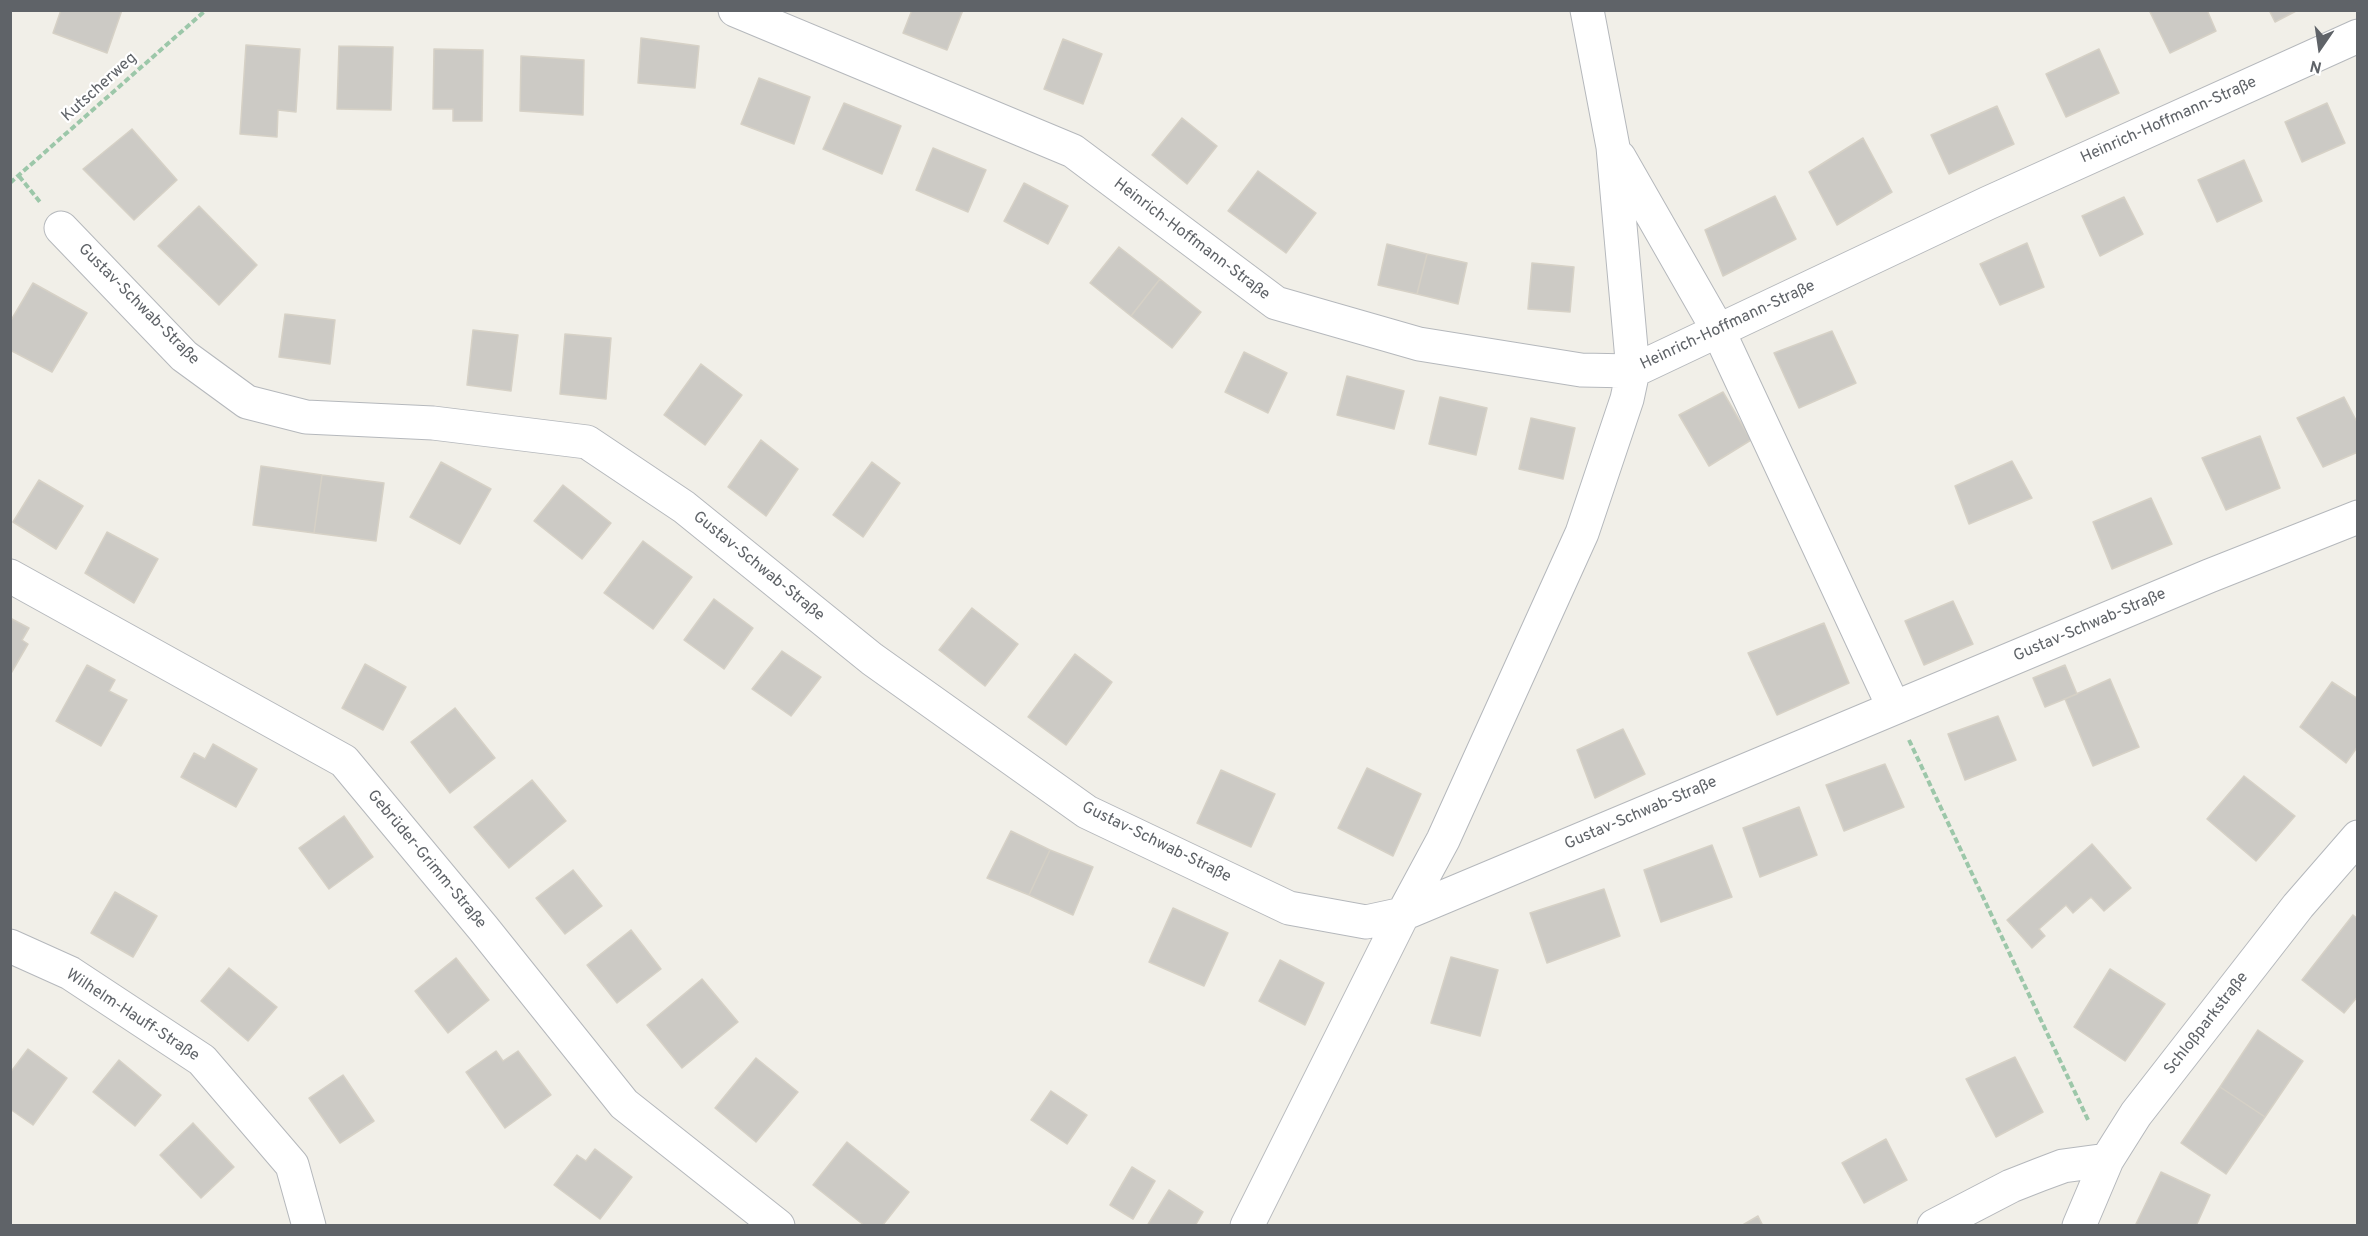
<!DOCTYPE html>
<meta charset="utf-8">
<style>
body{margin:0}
#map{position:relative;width:2368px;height:1236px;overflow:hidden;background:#f1efe8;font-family:Overpass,sans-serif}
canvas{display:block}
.frame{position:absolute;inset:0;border:12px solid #5f6368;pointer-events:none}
.north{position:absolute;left:2290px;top:18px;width:60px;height:60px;-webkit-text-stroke:4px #fff;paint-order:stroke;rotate:193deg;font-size:16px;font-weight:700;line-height:24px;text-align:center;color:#5f6368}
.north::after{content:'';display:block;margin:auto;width:21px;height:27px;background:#5f6368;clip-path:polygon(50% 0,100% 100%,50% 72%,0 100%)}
</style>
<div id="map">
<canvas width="2368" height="1236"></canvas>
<div class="frame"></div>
<div class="north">N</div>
</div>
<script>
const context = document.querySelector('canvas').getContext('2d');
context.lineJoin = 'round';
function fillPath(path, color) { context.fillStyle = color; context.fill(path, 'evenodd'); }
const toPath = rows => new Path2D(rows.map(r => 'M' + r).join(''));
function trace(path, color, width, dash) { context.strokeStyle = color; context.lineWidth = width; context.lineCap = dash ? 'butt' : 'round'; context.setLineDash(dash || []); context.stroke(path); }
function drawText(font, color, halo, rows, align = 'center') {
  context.font = font + ' Overpass,sans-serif'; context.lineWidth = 4.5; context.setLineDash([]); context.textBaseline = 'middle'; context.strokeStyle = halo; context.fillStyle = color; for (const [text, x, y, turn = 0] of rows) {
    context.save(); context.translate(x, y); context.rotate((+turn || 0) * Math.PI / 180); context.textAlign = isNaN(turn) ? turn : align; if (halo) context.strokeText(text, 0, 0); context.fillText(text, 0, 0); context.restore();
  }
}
const building = toPath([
 [61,10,122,10,107,53,53,33,61,10],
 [912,10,963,10,947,50,903,33,912,10],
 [2149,10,2207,10,2216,31,2170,53,2149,10],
 [2269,10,2298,10,2275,22,2269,10],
 [641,38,699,46,695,88,638,83,641,38],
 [1063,39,1102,54,1083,104,1044,89,1063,39],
 [246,45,300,49,296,112,278,110,277,137,240,134,246,45],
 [339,46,393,47,391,110,337,109,339,46],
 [434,49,483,50,482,121,453,121,453,109,433,109,434,49],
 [2099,49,2119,93,2066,117,2046,74,2099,49],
 [521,56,584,60,583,115,520,111,521,56],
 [759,78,810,97,794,144,741,124,759,78],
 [844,103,901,126,882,174,823,149,844,103],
 [2327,103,2345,143,2302,162,2285,122,2327,103],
 [1997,106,2014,144,1949,174,1931,135,1997,106],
 [1182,118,1217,146,1187,184,1152,155,1182,118],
 [132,129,177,180,134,220,83,169,132,129],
 [1863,138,1892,192,1837,225,1809,172,1863,138],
 [933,148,986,170,968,212,916,190,933,148],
 [2244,160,2262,201,2217,222,2198,180,2244,160],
 [1258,171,1316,213,1286,253,1228,211,1258,171],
 [1024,183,1068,206,1048,244,1004,221,1024,183],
 [1775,196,1796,239,1723,276,1705,230,1775,196],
 [2124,197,2143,234,2100,256,2082,216,2124,197],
 [199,206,257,265,219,305,158,246,199,206],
 [2027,243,2044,287,2000,305,1980,264,2027,243],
 [1387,244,1427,254,1417,294,1378,285,1387,244],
 [1119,247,1160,279,1131,316,1090,283,1119,247],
 [1427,254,1467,263,1458,304,1417,294,1427,254],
 [1532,263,1574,267,1570,312,1528,309,1532,263],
 [1160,279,1201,312,1172,348,1131,316,1160,279],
 [33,283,87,313,52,372,10,350,10,322,33,283],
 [285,314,335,320,330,364,279,357,285,314],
 [473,330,518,335,511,391,467,385,473,330],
 [1832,331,1856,383,1799,408,1774,353,1832,331],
 [565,334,611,338,606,399,560,394,565,334],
 [1244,352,1287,373,1268,413,1225,392,1244,352],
 [701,364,742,395,705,445,664,415,701,364],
 [1347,376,1404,391,1394,429,1337,415,1347,376],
 [1723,392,1751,440,1709,466,1679,415,1723,392],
 [1440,397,1487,408,1476,455,1429,444,1440,397],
 [2344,397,2358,424,2358,452,2323,467,2297,418,2344,397],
 [1531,418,1575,428,1563,479,1519,469,1531,418],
 [2260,436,2280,488,2226,510,2202,458,2260,436],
 [761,440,798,469,766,516,728,487,761,440],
 [2012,461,2032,498,1969,524,1955,486,2012,461],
 [441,462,491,489,460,544,410,517,441,462],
 [872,462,900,483,863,537,833,515,872,462],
 [261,466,322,475,314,533,253,525,261,466],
 [322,475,384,483,376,541,314,533,322,475],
 [39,480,83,506,56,549,13,522,39,480],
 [563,485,611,523,582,559,534,521,563,485],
 [2151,498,2172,544,2112,569,2093,522,2151,498],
 [107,532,158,559,134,603,85,573,107,532],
 [643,541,692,577,653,629,604,593,643,541],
 [714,599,753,628,724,669,684,640,714,599],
 [1953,601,1973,644,1924,665,1905,621,1953,601],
 [972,608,1018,644,985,686,939,650,972,608],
 [10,618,29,628,22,640,28,644,10,675,10,618],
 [1824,623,1849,683,1777,715,1748,653,1824,623],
 [782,651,821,677,791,716,752,689,782,651],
 [1075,654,1112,682,1066,745,1028,717,1075,654],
 [365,664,406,687,383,730,342,708,365,664],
 [87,665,115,680,109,691,127,700,101,746,56,721,87,665],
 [2065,665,2077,694,2045,707,2033,678,2065,665],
 [2110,679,2139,747,2093,766,2065,699,2110,679],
 [2332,682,2358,699,2358,746,2346,763,2300,727,2332,682],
 [455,708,495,758,450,793,411,742,455,708],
 [1998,716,2016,760,1965,780,1948,734,1998,716],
 [1623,729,1645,774,1595,798,1577,750,1623,729],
 [213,744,257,769,236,807,181,777,194,753,205,759,213,744],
 [1885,764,1904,807,1844,831,1826,785,1885,764],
 [1367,768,1421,794,1393,856,1338,828,1367,768],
 [1221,770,1275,794,1251,847,1197,823,1221,770],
 [2244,776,2295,816,2256,861,2207,819,2244,776],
 [532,780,566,821,509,868,474,827,532,780],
 [1799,807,1817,855,1760,877,1743,828,1799,807],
 [344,816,373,857,329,889,299,848,344,816],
 [1011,831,1050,850,1029,895,987,878,1011,831],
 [2092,844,2131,888,2104,911,2091,897,2073,913,2066,905,2039,929,2045,936,2032,948,2007,920,2092,844],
 [1712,845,1732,897,1661,922,1644,870,1712,845],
 [1050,850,1093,867,1073,915,1029,895,1050,850],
 [573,870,602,906,565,934,536,898,573,870],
 [1604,889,1620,936,1547,963,1530,913,1604,889],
 [115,892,157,916,133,957,91,933,115,892],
 [1173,908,1228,933,1204,986,1149,962,1173,908],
 [2353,915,2358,919,2358,996,2344,1013,2302,980,2353,915],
 [631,930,661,969,617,1003,587,965,631,930],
 [1451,957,1498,970,1480,1036,1431,1023,1451,957],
 [456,958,489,1000,448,1033,415,991,456,958],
 [1280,960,1324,983,1305,1025,1259,1001,1280,960],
 [229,968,277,1007,248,1041,201,1001,229,968],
 [2110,969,2165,1004,2125,1061,2074,1027,2110,969],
 [702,979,738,1022,682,1068,647,1025,702,979],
 [2258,1030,2303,1061,2265,1117,2220,1087,2258,1030],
 [28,1049,67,1078,33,1125,10,1109,10,1073,28,1049],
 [496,1051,503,1061,518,1051,551,1095,505,1128,466,1072,496,1051],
 [2015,1057,2043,1112,1996,1137,1966,1079,2015,1057],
 [756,1058,798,1092,756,1142,715,1108,756,1058],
 [119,1060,161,1095,135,1126,93,1092,119,1060],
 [343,1075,374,1121,340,1143,309,1098,343,1075],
 [2220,1087,2265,1117,2226,1174,2181,1143,2220,1087],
 [1051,1091,1087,1115,1067,1144,1031,1120,1051,1091],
 [193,1123,234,1167,201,1198,160,1155,193,1123],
 [1886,1139,1907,1180,1864,1203,1842,1163,1886,1139],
 [847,1142,909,1192,882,1226,865,1226,813,1185,847,1142],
 [595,1149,632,1177,600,1219,554,1185,577,1155,586,1161,595,1149],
 [1132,1167,1155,1181,1133,1219,1110,1205,1132,1167],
 [2161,1172,2210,1195,2196,1226,2135,1226,2161,1172],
 [1169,1190,1203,1212,1195,1226,1147,1226,1169,1190],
 [1758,1216,1763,1226,1741,1226,1758,1216]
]);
fillPath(building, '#cccac5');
trace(building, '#d6d1c6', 1.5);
const minor = toPath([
 [735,10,1073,151,1276,303,1419,344,1581,370,1633,371,1988,203,2358,36],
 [1619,157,1718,330,1894,708],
 [61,228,184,356,247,402,306,417,433,423,587,442,684,507,872,659,1087,812,1289,908,1366,922,1403,914,2209,576,2358,517],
 [10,576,344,761,483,928,624,1104,778,1226],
 [10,946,70,973,202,1060,292,1165,309,1226],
 [1247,1226,1403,914,1443,840,1582,533,1627,399,1633,371,1613,147,1587,10],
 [1934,1226,2011,1186,2039,1175,2063,1166,2107,1160],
 [2079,1226,2107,1160,2136,1114,2298,906,2358,837]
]);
trace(minor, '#b5b8bc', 35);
trace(toPath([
 [19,176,40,202],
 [10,183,206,10],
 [1909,740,2089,1122]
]), '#9cc7a9', 4, [6, 3]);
trace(minor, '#fff', 33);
drawText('16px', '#5f6368', '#fff', [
 ["Kutscherweg",100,88,-42],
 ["Heinrich-Hoffmann-Straße",2169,121,-24],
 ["Heinrich-Hoffmann-Straße",1191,240,37],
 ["Gustav-Schwab-Straße",138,305,45],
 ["Heinrich-Hoffmann-Straße",1728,326,-25],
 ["Gustav-Schwab-Straße",758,567,39],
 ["Gustav-Schwab-Straße",2090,626,-23],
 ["Gustav-Schwab-Straße",1641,814,-23],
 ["Gustav-Schwab-Straße",1156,843,26],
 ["Gebrüder-Grimm-Straße",426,860,50],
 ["Wilhelm-Hauff-Straße",132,1016,33],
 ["Schloßparkstraße",2207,1024,-52]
]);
</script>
